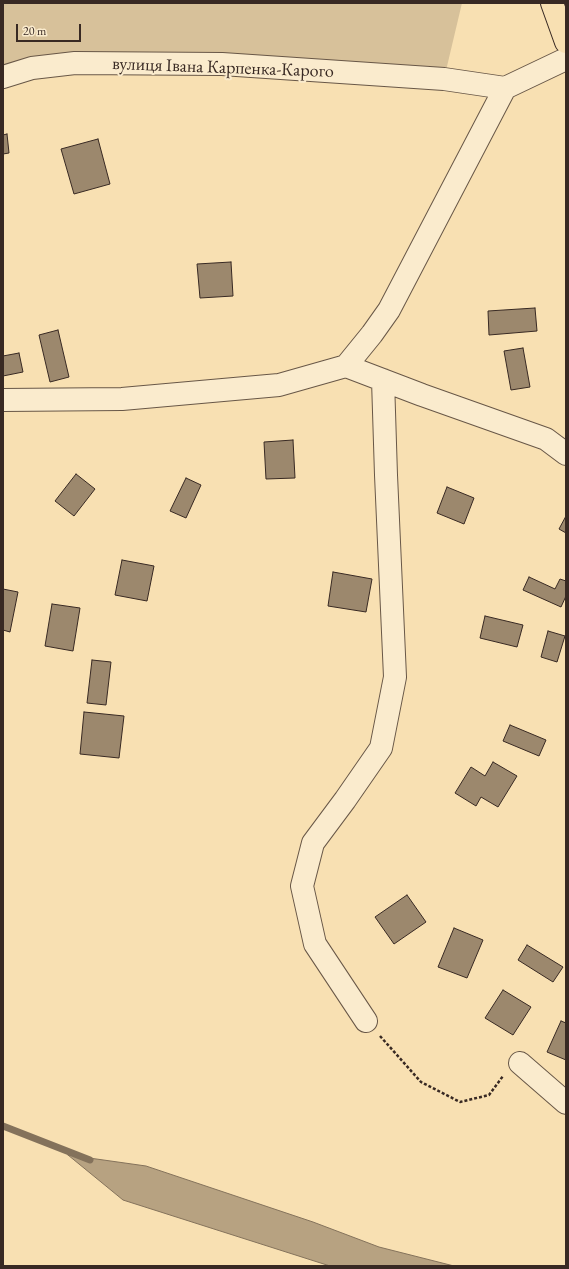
<!DOCTYPE html>
<meta charset="utf-8">
<style>
body{margin:0}
#map{position:relative;width:569px;height:1269px;overflow:hidden;background:#f8e0b2;font-family:"EB Garamond",serif}
canvas{display:block}
.frame{position:absolute;inset:0;border:4px solid #382923;pointer-events:none}
.scale{position:absolute;left:16px;top:24px;width:65px;height:18px;box-sizing:border-box;border:2px solid #382923;border-top:0;padding-left:5px;font-size:12px;line-height:14px;white-space:nowrap;color:#382923;-webkit-text-stroke:3px #faebcd;paint-order:stroke}
</style>
<div id="map">
<canvas width="569" height="1269"></canvas>
<div class="frame"></div>
<div class="scale">20 m</div>
</div>
<script>
const context = document.querySelector('canvas').getContext('2d');
context.lineJoin = 'round';
function fillPath(path, color) { context.fillStyle = color; context.fill(path, 'evenodd'); }
const toPath = rows => new Path2D(rows.map(r => 'M' + r).join(''));
function trace(path, color, width, dash) { context.strokeStyle = color; context.lineWidth = width; context.lineCap = dash ? 'butt' : 'round'; context.setLineDash(dash || []); context.stroke(path); }
function drawText(font, color, halo, rows, align = 'center') {
  context.font = font + ' "EB Garamond",serif'; context.lineWidth = 4; context.setLineDash([]); context.textBaseline = 'middle'; context.strokeStyle = halo; context.fillStyle = color; for (const [text, x, y, turn = 0] of rows) {
    context.save(); context.translate(x, y); context.rotate((+turn || 0) * Math.PI / 180); context.textAlign = isNaN(turn) ? turn : align; if (halo) context.strokeText(text, 0, 0); context.fillText(text, 0, 0); context.restore();
  }
}
fillPath(toPath([
 [3,3,462,3,444,79,222,64,3,77]
]), '#d7c19a');
const water = toPath([
 [68,1155,146,1166,313,1222,379,1247,454,1266,330,1266,123,1200,68,1155]
]);
fillPath(water, '#b7a281');
trace(water, '#84725b', 1);
trace(toPath([
 [3,1126,90,1160]
]), '#84725b', 7);
const building = toPath([
 [7,134,9,153,3,154,3,135,7,134],
 [98,139,110,184,74,194,61,149,98,139],
 [231,262,233,296,200,298,197,264,231,262],
 [535,308,537,331,489,335,488,311,535,308],
 [58,330,69,377,50,382,39,335,58,330],
 [523,348,530,387,511,390,504,351,523,348],
 [19,353,23,372,3,376,3,356,19,353],
 [293,440,295,478,266,479,264,442,293,440],
 [76,474,95,489,74,516,55,501,76,474],
 [186,478,201,485,186,518,170,511,186,478],
 [447,487,474,498,464,524,437,513,447,487],
 [566,516,566,533,559,529,566,516],
 [122,560,154,566,147,601,115,595,122,560],
 [333,572,372,579,366,612,328,606,333,572],
 [529,577,555,589,560,579,566,581,566,596,561,607,523,590,529,577],
 [3,589,18,592,10,632,3,630,3,589],
 [52,604,80,608,73,651,45,646,52,604],
 [485,616,523,625,517,647,480,638,485,616],
 [548,631,565,636,557,662,541,657,548,631],
 [92,660,111,662,106,705,87,703,92,660],
 [84,712,124,716,119,758,80,754,84,712],
 [510,725,546,740,539,756,503,741,510,725],
 [493,762,517,776,498,807,481,797,476,806,455,793,471,767,485,776,493,762],
 [407,895,426,922,394,944,375,917,407,895],
 [454,928,483,940,467,978,438,967,454,928],
 [527,945,563,967,553,982,518,960,527,945],
 [503,990,531,1007,513,1035,485,1018,503,990],
 [561,1021,566,1023,566,1060,547,1052,561,1021]
]);
fillPath(building, '#9c886d');
trace(building, '#382923', 1);
const minor = toPath([
 [3,77,32,68,75,63,222,64,444,79,505,88],
 [346,366,422,395,546,439,566,454],
 [3,400,122,399,279,385,346,366,372,334,389,310,505,88,566,59],
 [366,1021,315,944,302,886,313,843,345,800,381,748,395,677,386,475,383,380],
 [520,1063,566,1103]
]);
const major = toPath([
 [552,3,566,42]
]);
trace(minor, '#685747', 24);
trace(major, '#382923', 24);
trace(toPath([
 [380,1036,421,1082,460,1102,489,1095,503,1076]
]), '#382923', 2.5, [3, 2]);
trace(minor, '#faebcd', 22);
trace(major, '#f8e0b2', 22);
drawText('18px', '#382923', '#faebcd', [
 ["вулиця Івана Карпенка-Карого",223,68,2]
]);
</script>
